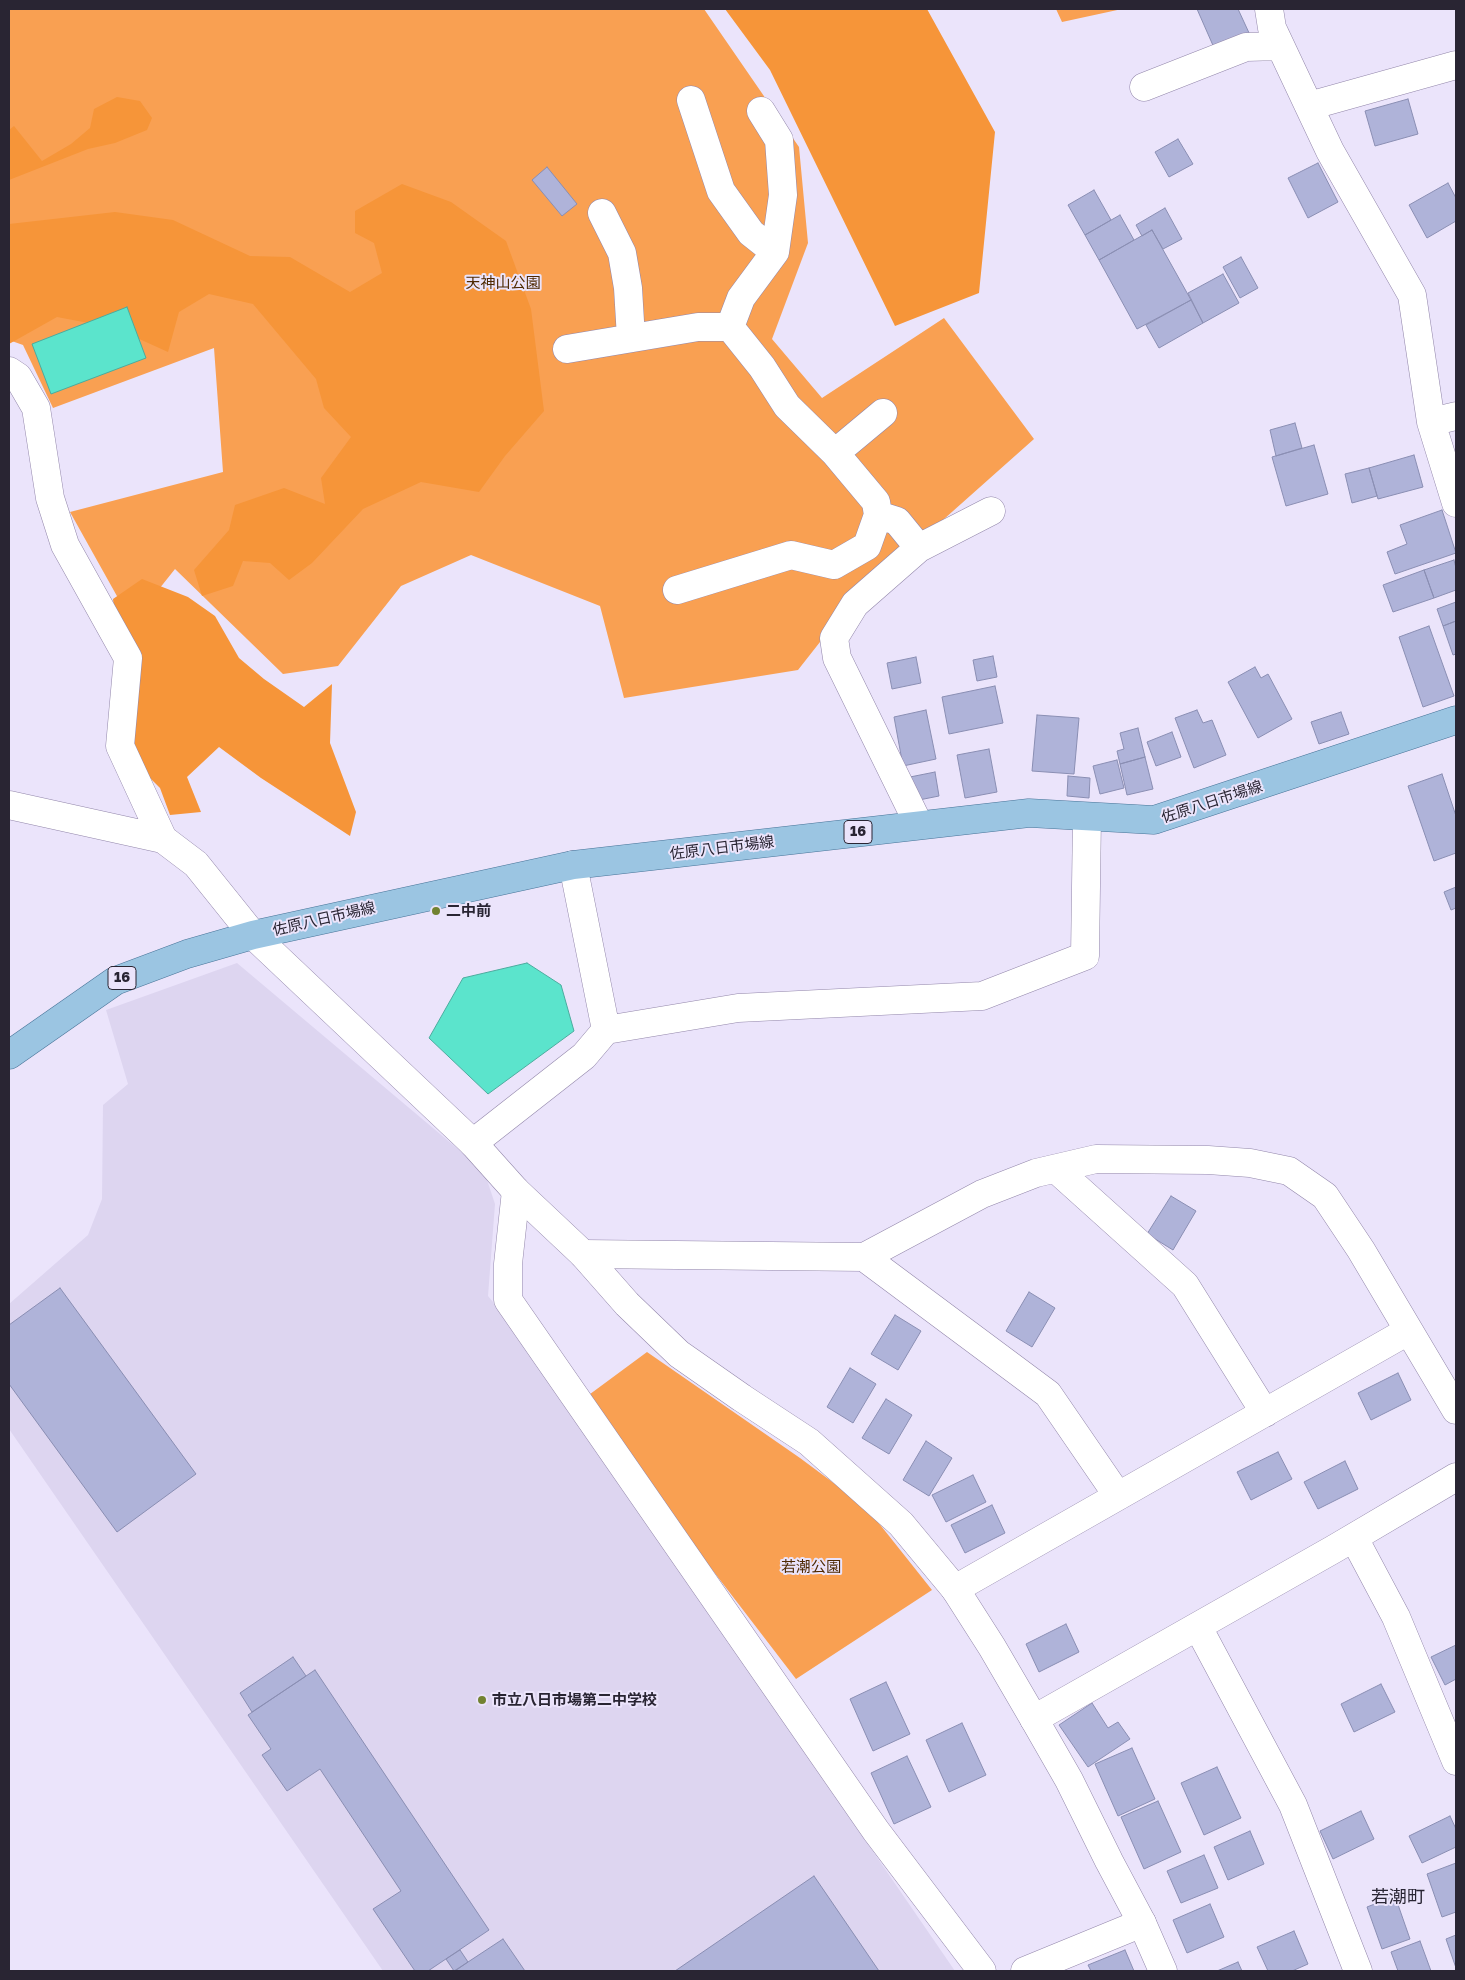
<!DOCTYPE html>
<meta charset="utf-8">
<style>
body{margin:0}
#map{position:relative;width:1465px;height:1980px;overflow:hidden;background:#ebe4fb;font-family:"Golos Text",sans-serif}
canvas{display:block}
.frame{position:absolute;inset:0;border:10px solid #292533;pointer-events:none}
</style>
<div id="map">
<canvas width="1465" height="1980"></canvas>
<div class="frame"></div>
</div>
<script>
const context = document.querySelector('canvas').getContext('2d');
context.lineJoin = 'round';
function fillPath(path, color) { context.fillStyle = color; context.fill(path, 'evenodd'); }
const toPath = rows => new Path2D(rows.map(r => 'M' + r).join(''));
function trace(path, color, width, dash) { context.strokeStyle = color; context.lineWidth = width; context.lineCap = dash ? 'butt' : 'round'; context.setLineDash(dash || []); context.stroke(path); }
function drawText(font, color, halo, rows, align = 'center') {
  context.font = font + ' "Golos Text","Noto Sans JP",sans-serif'; context.lineWidth = 4; context.setLineDash([]); context.textBaseline = 'middle'; context.strokeStyle = halo; context.fillStyle = color; for (const [text, x, y, turn = 0] of rows) {
    context.save(); context.translate(x, y); context.rotate((+turn || 0) * Math.PI / 180); context.textAlign = isNaN(turn) ? turn : align; if (halo) context.strokeText(text, 0, 0); context.fillText(text, 0, 0); context.restore();
  }
}
fillPath(toPath([
 [237,963,484,1171,495,1204,488,1296,509,1321,955,1971,383,1971,9,1429,9,1304,88,1235,102,1199,103,1105,128,1084,106,1010]
]), '#ddd5f0');
fillPath(toPath([
 [9,9,704,9,799,147,808,243,772,339,822,398,944,318,1034,439,853,600,798,670,624,698,600,606,471,555,401,586,338,666,283,674,175,569,132,623,70,512,223,472,214,348,53,408,23,345,9,340],
 [1056,9,1122,9,1062,22],
 [647,1352,800,1458,866,1507,932,1590,796,1679,582,1400]
]), '#f9a052');
fillPath(toPath([
 [725,9,927,9,995,132,979,293,895,326,770,70],
 [117,97,140,101,152,118,147,130,115,143,88,149,9,180,9,130,14,126,42,161,71,144,90,128,94,109],
 [402,184,451,202,506,241,531,309,544,411,505,456,479,492,421,482,363,509,312,563,289,580,270,563,243,561,233,586,202,596,194,570,229,530,235,505,284,488,325,504,321,478,351,437,324,408,316,379,253,304,209,294,179,312,168,352,115,328,57,317,9,344,9,224,115,212,173,220,250,256,290,257,350,292,382,273,374,243,355,233,355,211],
 [142,579,188,597,215,616,239,658,264,679,304,707,332,684,330,743,356,812,350,836,261,778,219,747,187,777,201,812,170,815,160,788,138,766,129,745,113,599]
]), '#f69539');
const water = toPath([
 [127,307,146,358,51,394,32,344,127,307],
 [527,963,561,985,574,1031,488,1094,429,1038,463,978,527,963]
]);
fillPath(water, '#5be4cc');
trace(water, '#4cab9e', 1);
const building = toPath([
 [1197,9,1238,9,1250,35,1215,50,1197,9],
 [1408,99,1418,134,1375,146,1365,111,1408,99],
 [1178,139,1193,164,1169,177,1155,152,1178,139],
 [1318,163,1338,202,1308,218,1288,178,1318,163],
 [547,167,577,204,562,216,532,180,547,167],
 [1448,183,1456,198,1456,221,1427,238,1409,205,1448,183],
 [1094,190,1111,220,1085,235,1068,205,1094,190],
 [1165,208,1182,239,1163,249,1152,230,1142,236,1136,225,1165,208],
 [1120,215,1134,240,1099,260,1085,235,1120,215],
 [1152,230,1191,300,1137,329,1099,260,1152,230],
 [1241,257,1258,288,1240,298,1223,267,1241,257],
 [1223,274,1239,303,1203,323,1188,293,1223,274],
 [1191,300,1203,323,1159,348,1146,325,1191,300],
 [1295,423,1302,448,1276,456,1270,430,1295,423],
 [1314,445,1328,494,1286,506,1272,457,1314,445],
 [1414,455,1423,487,1378,499,1369,468,1414,455],
 [1369,468,1377,496,1352,503,1345,474,1369,468],
 [1442,510,1456,553,1395,574,1387,552,1407,544,1400,525,1442,510],
 [1454,560,1456,568,1456,590,1434,598,1424,570,1454,560],
 [1424,570,1434,598,1393,612,1383,585,1424,570],
 [1456,602,1456,621,1443,626,1437,609,1456,602],
 [1456,621,1456,654,1453,655,1443,626,1456,621],
 [1429,626,1454,696,1423,707,1399,637,1429,626],
 [993,656,997,677,977,681,973,660,993,656],
 [916,657,921,683,892,689,887,663,916,657],
 [1255,667,1261,678,1268,674,1292,719,1258,738,1228,682,1255,667],
 [995,686,1003,723,949,734,942,697,995,686],
 [926,710,936,759,903,766,894,717,926,710],
 [1197,710,1203,723,1212,720,1226,755,1194,768,1175,718,1197,710],
 [1341,712,1349,734,1319,744,1311,722,1341,712],
 [1037,715,1079,718,1074,774,1032,771,1037,715],
 [1138,728,1145,757,1120,764,1117,751,1124,749,1120,733,1138,728],
 [1172,732,1181,757,1156,766,1147,742,1172,732],
 [989,749,997,792,965,798,957,755,989,749],
 [1145,757,1153,789,1127,795,1120,764,1145,757],
 [1117,760,1124,788,1100,794,1093,766,1117,760],
 [935,772,939,796,909,802,905,778,935,772],
 [1442,774,1456,816,1456,853,1434,861,1408,786,1442,774],
 [1068,776,1090,778,1089,798,1067,796,1068,776],
 [1456,887,1456,908,1451,910,1444,892,1456,887],
 [1171,1196,1196,1211,1173,1250,1147,1234,1171,1196],
 [60,1288,196,1474,117,1532,9,1384,9,1325,60,1288],
 [1029,1292,1055,1308,1032,1347,1006,1331,1029,1292],
 [895,1315,921,1331,898,1370,871,1354,895,1315],
 [850,1368,876,1384,853,1423,827,1407,850,1368],
 [1398,1373,1411,1400,1371,1420,1358,1393,1398,1373],
 [886,1399,912,1415,889,1454,862,1438,886,1399],
 [926,1441,952,1458,929,1496,903,1480,926,1441],
 [1278,1452,1292,1479,1251,1500,1237,1472,1278,1452],
 [1345,1461,1358,1489,1318,1509,1304,1482,1345,1461],
 [973,1475,986,1502,946,1522,932,1495,973,1475],
 [992,1505,1005,1533,965,1553,951,1525,992,1505],
 [1066,1624,1079,1652,1039,1672,1026,1644,1066,1624],
 [1456,1645,1456,1679,1445,1685,1431,1657,1456,1645],
 [293,1657,306,1676,252,1712,240,1693,293,1657],
 [315,1670,489,1930,428,1971,415,1971,373,1909,401,1891,320,1769,287,1791,262,1755,271,1749,248,1715,315,1670],
 [886,1682,910,1734,873,1751,850,1699,886,1682],
 [1381,1684,1395,1712,1354,1732,1341,1704,1381,1684],
 [1092,1703,1108,1728,1118,1722,1130,1739,1088,1767,1059,1725,1092,1703],
 [962,1723,986,1775,949,1792,926,1740,962,1723],
 [1132,1748,1155,1799,1118,1816,1095,1764,1132,1748],
 [907,1756,931,1807,894,1824,871,1773,907,1756],
 [1217,1767,1241,1818,1204,1835,1181,1783,1217,1767],
 [1158,1801,1181,1852,1144,1869,1121,1817,1158,1801],
 [1361,1811,1374,1839,1333,1859,1320,1831,1361,1811],
 [1450,1816,1456,1829,1456,1847,1422,1863,1409,1836,1450,1816],
 [1250,1831,1264,1864,1228,1880,1214,1847,1250,1831],
 [1204,1855,1218,1888,1181,1903,1167,1871,1204,1855],
 [1456,1863,1456,1912,1442,1917,1427,1874,1456,1863],
 [814,1876,879,1971,675,1971,814,1876],
 [1395,1896,1410,1939,1382,1949,1367,1907,1395,1896],
 [1210,1904,1224,1937,1187,1953,1173,1920,1210,1904],
 [1294,1931,1308,1964,1292,1971,1268,1971,1257,1947,1294,1931],
 [1456,1935,1456,1968,1446,1939,1456,1935],
 [503,1939,525,1971,455,1971,468,1962,503,1939],
 [1420,1941,1431,1971,1398,1971,1391,1952,1420,1941],
 [460,1950,468,1962,454,1971,446,1959,460,1950],
 [1125,1950,1134,1971,1091,1971,1088,1965,1125,1950],
 [1238,1962,1242,1971,1217,1971,1238,1962]
]);
fillPath(building, '#afb3d9');
trace(building, '#8a8eb3', 1);
const street = toPath([
 [1269,9,1272,28,1330,151,1412,295,1431,422,1456,503],
 [1144,87,1246,47,1280,46],
 [691,100,721,191,751,233,775,252],
 [1309,106,1456,65],
 [602,213,622,253,628,288,631,338],
 [730,327,741,298,775,252,783,195,779,140,761,111],
 [567,349,698,327,730,327],
 [9,371,18,377,36,408,50,498,65,545,128,658,120,746,163,839,196,864,253,935],
 [1431,422,1456,416],
 [835,453,883,413],
 [878,515,897,521,919,548],
 [677,590,791,555,834,565,867,546,878,515,876,502,835,453,787,406,762,367,730,327],
 [9,805,163,839],
 [919,825,837,658,834,638,855,604,919,548,991,511],
 [573,865,606,1030],
 [473,1143,584,1056,606,1030,738,1008,982,996,1085,956,1087,817],
 [1056,1169,1185,1285,1265,1413],
 [516,1191,508,1264,508,1300,876,1831,982,1971],
 [583,1254,864,1257,982,1194,1036,1173,1096,1159,1208,1160,1250,1163,1289,1171,1325,1196,1361,1250,1456,1410],
 [864,1257,1048,1394,1118,1496],
 [1354,1538,1396,1617,1456,1761],
 [955,1589,1408,1331],
 [1198,1627,1293,1805,1358,1971],
 [1034,1719,1334,1549,1456,1477],
 [1025,1971,1142,1923]
]);
const secondary = toPath([
 [253,935,473,1143,516,1191,583,1254,627,1304,679,1354,742,1398,809,1442,901,1524,955,1589,992,1647,1034,1719,1069,1780,1109,1861,1142,1923,1163,1971]
]);
const primary = toPath([
 [9,1055,115,981,187,954,253,935,573,865,1029,813,1154,820,1456,720]
]);
trace(street, '#9286aa', 29);
trace(secondary, '#9286aa', 29);
trace(primary, '#487498', 29);
trace(street, '#fff', 28);
trace(secondary, '#fff', 28);
trace(primary, '#9bc5e2', 28);
for (const [x, y, r, color] of [
 [436,911,5,"#728231"],
 [482,1700,5,"#728231"]
]) { const dot = new Path2D(); dot.arc(x, y, r, 0, 2 * Math.PI); context.fillStyle = color; context.fill(dot); trace(dot, '#ebe4fb', 2); }
for (const [x, y, w] of [
 [858,832,28],
 [122,978,28]
]) { const box = new Path2D(); box.roundRect(x - w / 2, y - 11.5, w, 23, 4); context.fillStyle = '#ebe4fb'; context.fill(box); trace(box, '#292533', 1); }
drawText('bold 14px', '#292533', null, [
 ["16",858,832],
 ["16",122,978]
]);
drawText('15px', '#4e2902', '#ebe4fb', [
 ["天神山公園",503,283],
 ["若潮公園",811,1567]
]);
drawText('15px', '#292533', '#ebe4fb', [
 ["佐原八日市場線",1212,802,-18],
 ["佐原八日市場線",722,848,-7],
 ["佐原八日市場線",324,919,-13]
]);
drawText('bold 15px', '#292533', '#ebe4fb', [
 ["二中前",446,911],
 ["市立八日市場第二中学校",492,1700]
], 'left');
drawText('18px', '#292533', '#ebe4fb', [
 ["若潮町",1398,1897]
]);
</script>
